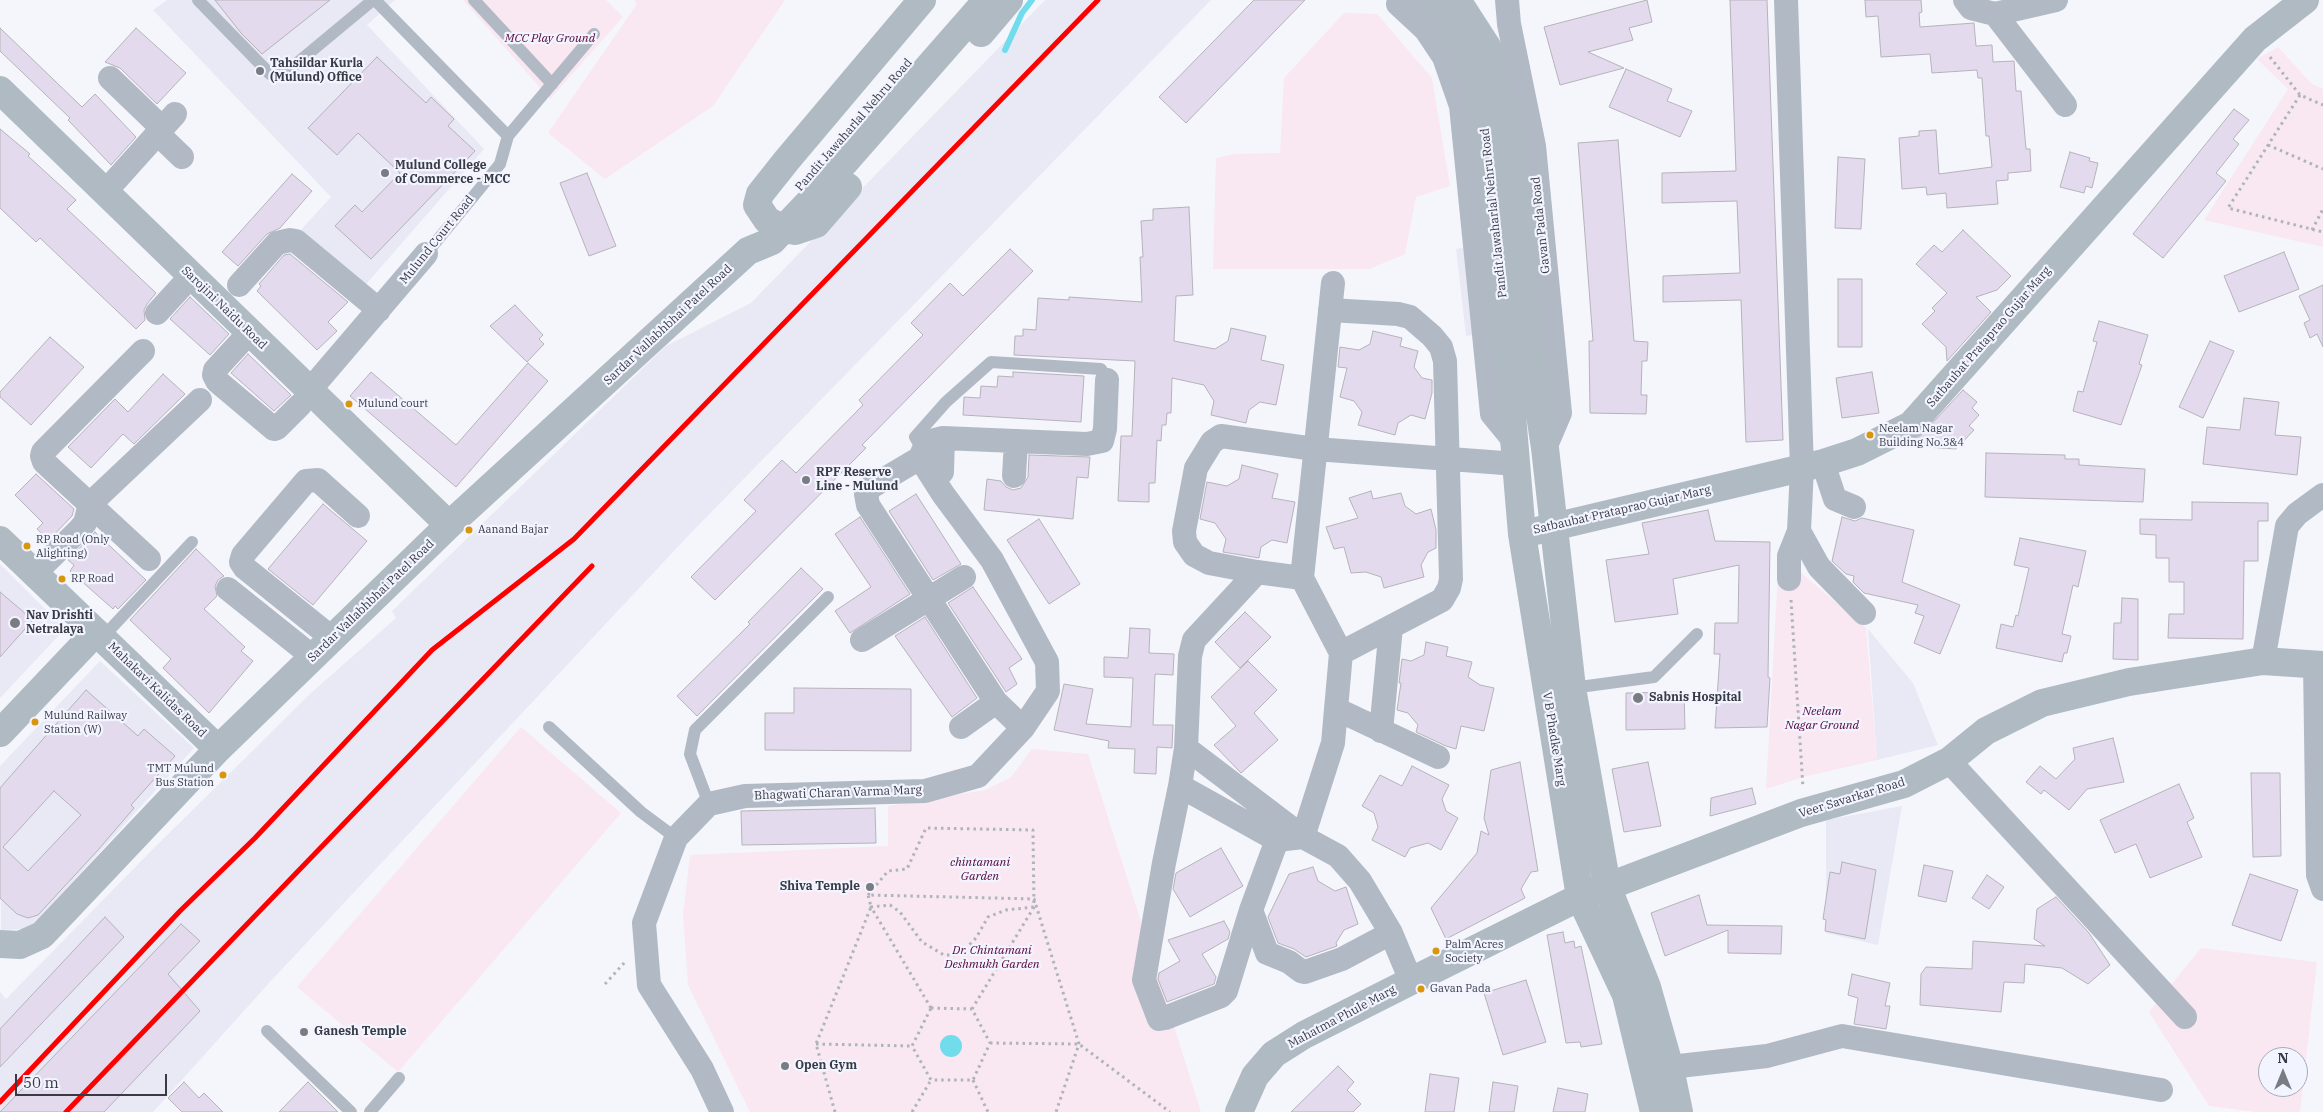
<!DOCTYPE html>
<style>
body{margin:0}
#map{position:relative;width:2323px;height:1112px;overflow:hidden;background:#f5f6fc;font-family:"IBM Plex Serif",serif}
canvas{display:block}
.north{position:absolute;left:2258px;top:1047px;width:50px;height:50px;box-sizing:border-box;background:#f2f4ff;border:1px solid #a8aab4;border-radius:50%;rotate:0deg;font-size:14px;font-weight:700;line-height:20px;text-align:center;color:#383a44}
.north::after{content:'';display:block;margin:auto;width:18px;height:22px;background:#7a7c84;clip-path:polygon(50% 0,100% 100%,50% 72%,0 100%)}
.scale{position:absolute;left:15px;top:1074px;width:152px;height:22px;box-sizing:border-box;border:2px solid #383a44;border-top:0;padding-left:6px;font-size:15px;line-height:18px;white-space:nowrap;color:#383a44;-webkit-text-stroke:4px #f2f4ff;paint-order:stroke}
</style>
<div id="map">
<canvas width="2323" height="1112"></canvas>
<div class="north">N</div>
<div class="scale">50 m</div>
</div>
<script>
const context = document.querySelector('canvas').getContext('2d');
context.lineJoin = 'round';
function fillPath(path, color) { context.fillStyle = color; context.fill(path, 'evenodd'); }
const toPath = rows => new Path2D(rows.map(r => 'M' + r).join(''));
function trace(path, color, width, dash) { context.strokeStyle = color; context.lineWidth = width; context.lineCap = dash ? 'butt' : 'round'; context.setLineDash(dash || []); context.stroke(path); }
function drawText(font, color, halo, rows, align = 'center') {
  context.font = font + ' "IBM Plex Serif",serif'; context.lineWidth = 4.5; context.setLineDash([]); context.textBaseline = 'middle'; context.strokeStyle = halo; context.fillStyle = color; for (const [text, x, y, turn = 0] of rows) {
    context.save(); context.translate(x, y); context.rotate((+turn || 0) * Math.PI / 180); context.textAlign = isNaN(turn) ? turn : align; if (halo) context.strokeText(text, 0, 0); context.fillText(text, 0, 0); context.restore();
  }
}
fillPath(toPath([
 [167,0,395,0,367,25,484,149,361,290,299,232,331,197,153,10],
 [1045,0,1211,0,689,535,269,983,153,1112,0,1112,0,992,6,999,151,851,311,693,396,618,392,611,666,346,751,303],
 [1469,246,1475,335,1466,336,1456,249],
 [0,564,65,629,0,698],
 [1868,629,1913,683,1938,745,1877,760],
 [100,661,194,748,30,929,1,930,0,766],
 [1902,806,1878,945,1826,933,1826,820]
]), '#e8e9f4');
fillPath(toPath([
 [463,0,606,0,623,17,550,99],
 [634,0,785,0,713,106,605,179,548,133,637,4],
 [1344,13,1377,14,1432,78,1450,186,1416,197,1405,254,1369,269,1213,269,1216,158,1234,154,1280,153,1284,78],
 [2278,47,2312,84,2323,89,2323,247,2204,220,2288,89,2257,59],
 [1779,554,1866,628,1877,760,1803,777,1766,789],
 [521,727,621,813,398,1072,297,987],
 [1032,749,1088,754,1201,1112,750,1112,688,985,683,915,690,855,888,846,888,806,985,790,1011,777],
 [2201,948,2317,962,2300,1112,2257,1112,2209,1106,2149,1012],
 [2268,1057,2298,1057,2298,1087,2268,1087]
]), '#f9e7f2');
fillPath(toPath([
 '940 1046a11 11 0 1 1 22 0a11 11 0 1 1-22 0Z'
]), '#71dcec');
trace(toPath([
 [1005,50,1022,13,1032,0]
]), '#71dcec', 6);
const building = toPath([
 [215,0,330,0,262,54,241,33,215,0],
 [1254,0,1305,0,1186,123,1159,97,1254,0],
 [1647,0,1652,22,1629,28,1633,40,1588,52,1624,68,1560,85,1544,27,1647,0],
 [1730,0,1767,0,1783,440,1746,442,1741,300,1663,302,1663,276,1740,273,1737,201,1662,203,1662,173,1736,171,1730,0],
 [1865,0,1921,0,1922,12,1919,13,1920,27,1974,23,1976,46,1992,45,1993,62,2014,61,2016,91,2021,91,2026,149,2030,149,2031,171,2008,173,2008,180,1996,181,1998,204,1947,208,1946,193,1927,195,1926,187,1902,189,1899,138,1919,136,1919,131,1936,130,1939,174,1992,167,1989,136,1986,136,1982,78,1978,78,1977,70,1932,73,1930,54,1881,57,1878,16,1866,17,1865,0],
 [0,28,82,107,95,94,136,137,111,165,68,120,70,118,0,51,0,28],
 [136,28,186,73,157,104,120,68,105,62,136,28],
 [377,57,426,103,431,97,454,119,448,126,475,151,371,259,335,226,355,205,362,212,400,173,358,133,337,155,308,128,377,57],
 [1626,69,1672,89,1667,101,1692,111,1680,137,1609,107,1626,69],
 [2234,109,2249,120,2233,139,2239,144,2216,173,2226,181,2163,258,2133,234,2234,109],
 [0,129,30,154,28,156,76,200,67,209,156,293,147,304,144,310,145,320,136,329,40,238,36,242,0,208,0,129],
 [1618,140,1634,341,1648,342,1647,361,1642,361,1641,395,1647,395,1646,414,1590,413,1589,341,1593,341,1578,143,1618,140],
 [2070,152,2090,158,2089,161,2098,163,2092,188,2086,186,2084,193,2060,187,2070,152],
 [1838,157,1865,159,1861,229,1835,228,1838,157],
 [587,173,616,246,589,256,560,183,587,173],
 [292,174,312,191,280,228,267,234,238,266,222,252,292,174],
 [1189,207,1193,295,1176,296,1174,341,1215,349,1228,341,1231,328,1266,336,1261,360,1284,365,1276,405,1260,402,1249,410,1246,423,1211,415,1214,401,1204,385,1172,378,1171,413,1167,413,1166,425,1162,425,1161,441,1157,440,1155,483,1149,483,1149,502,1118,501,1121,436,1132,436,1135,361,1014,355,1015,336,1023,336,1023,329,1036,330,1038,298,1069,300,1069,297,1142,302,1140,257,1143,257,1141,221,1153,220,1153,209,1189,207],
 [1963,230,2011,276,1997,290,1976,297,1991,312,1947,361,1946,347,1922,324,1935,311,1932,308,1947,293,1916,264,1934,245,1942,252,1963,230],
 [1010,249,1033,271,862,445,866,448,715,600,691,577,756,511,744,500,782,460,796,473,863,405,859,400,923,335,911,323,950,283,963,296,1010,249],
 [2284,252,2299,289,2239,312,2224,276,2284,252],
 [290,254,348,302,328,322,337,331,317,350,257,291,261,286,259,284,284,255,290,254],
 [1838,279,1862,279,1862,347,1838,347,1838,279],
 [2323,285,2323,347,2317,334,2310,338,2304,323,2310,320,2299,296,2323,285],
 [190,297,229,334,210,355,170,319,190,297],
 [515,305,543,335,539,339,544,344,527,362,490,326,515,305],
 [2099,321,2148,335,2139,364,2142,365,2121,425,2073,411,2078,391,2083,392,2097,342,2093,341,2099,321],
 [1373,331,1402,338,1400,346,1418,351,1414,367,1422,378,1432,380,1432,393,1425,419,1411,415,1398,423,1395,435,1358,425,1362,412,1354,401,1340,397,1347,368,1338,367,1340,347,1359,350,1370,344,1373,331],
 [50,337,84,367,31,425,0,397,0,392,50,337],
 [2210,341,2234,351,2203,418,2179,407,2210,341],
 [248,354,291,395,274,411,231,373,248,354],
 [528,363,548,381,456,487,350,396,371,372,456,445,528,363],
 [1013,372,1084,376,1081,422,963,415,964,397,980,398,981,386,997,387,998,376,1013,377,1013,372],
 [1872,372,1879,413,1842,418,1836,378,1872,372],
 [163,374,185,394,134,444,123,434,91,468,68,447,115,399,128,412,163,374],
 [1963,390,1977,402,1972,408,1979,415,1969,426,1974,430,1956,449,1911,446,1963,390],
 [2244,398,2279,402,2275,435,2301,437,2297,475,2203,464,2207,427,2240,430,2244,398],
 [1986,453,2065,455,2065,459,2079,459,2079,465,2145,469,2143,502,1985,497,1986,453],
 [1029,455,1090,457,1088,478,1077,477,1073,519,984,510,987,479,1001,481,1006,487,1013,490,1021,488,1028,477,1029,455],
 [1242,465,1278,474,1272,498,1295,502,1287,543,1272,540,1261,547,1259,558,1223,552,1226,539,1215,523,1200,519,1207,482,1227,486,1239,479,1242,465],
 [36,474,74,509,72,516,49,540,37,529,43,523,15,495,36,474],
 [1371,491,1373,499,1401,493,1405,506,1416,514,1431,509,1436,530,1436,548,1428,552,1421,565,1424,577,1384,588,1381,577,1366,572,1351,573,1344,547,1334,549,1326,527,1358,518,1349,498,1371,491],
 [916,494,961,564,933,580,889,511,916,494],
 [2192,502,2268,503,2268,521,2258,521,2258,561,2244,561,2243,639,2168,638,2169,614,2184,614,2184,582,2169,582,2169,558,2156,558,2156,535,2140,534,2140,519,2192,520,2192,502],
 [323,504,367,541,313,605,268,569,323,504],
 [1708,510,1715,541,1770,542,1768,677,1770,678,1767,727,1715,728,1720,654,1714,654,1715,623,1738,623,1739,565,1673,579,1678,614,1615,622,1606,560,1649,554,1642,523,1708,510],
 [860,517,910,594,850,633,835,611,871,587,835,534,860,517],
 [1842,517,1855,521,1862,518,1914,530,1902,582,1960,605,1940,654,1914,643,1924,616,1915,613,1918,605,1864,593,1853,582,1854,576,1846,574,1832,561,1842,517],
 [1039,519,1080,584,1049,604,1007,540,1039,519],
 [95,532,146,580,118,609,115,606,113,609,70,571,74,565,68,560,95,532],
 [2020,538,2086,551,2078,587,2073,585,2062,634,2071,636,2067,653,2064,653,2062,662,1996,648,2001,624,2013,627,2016,615,2018,616,2029,568,2014,565,2020,538],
 [196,549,224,576,218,580,215,586,217,596,204,609,245,647,241,651,253,661,209,713,163,668,171,659,130,620,196,549],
 [801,568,823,589,697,716,677,696,750,624,748,622,801,568],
 [973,587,1022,659,1009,668,1017,684,1006,692,948,603,973,587],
 [0,592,33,620,0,657,0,592],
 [2122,598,2138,599,2138,660,2113,659,2114,623,2121,623,2122,598],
 [1245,612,1271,637,1240,668,1215,642,1245,612],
 [925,617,977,698,952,717,895,636,925,617],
 [1130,628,1150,629,1149,653,1174,654,1173,675,1155,674,1153,725,1173,725,1172,748,1157,747,1156,774,1134,773,1135,749,1108,748,1109,741,1054,730,1064,684,1093,689,1086,724,1131,727,1133,678,1104,677,1104,657,1128,658,1130,628],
 [1426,642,1448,647,1446,656,1472,662,1468,677,1480,685,1494,688,1484,731,1461,726,1456,749,1446,746,1416,732,1418,725,1408,713,1397,710,1401,683,1399,683,1402,659,1411,661,1424,655,1426,642],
 [1248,661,1277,690,1254,713,1278,740,1241,773,1214,745,1236,726,1211,697,1248,661],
 [794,688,911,689,911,751,765,750,765,713,794,713,794,688],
 [86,690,138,736,144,729,175,756,131,805,134,808,98,850,38,915,28,918,17,914,0,898,0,788,86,690],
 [54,791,81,815,28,871,3,847,54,791],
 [1684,692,1685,729,1626,730,1626,693,1684,692],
 [2113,738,2124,782,2087,789,2069,810,2044,790,2041,794,2026,782,2040,766,2056,779,2075,759,2073,748,2113,738],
 [1520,762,1538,871,1531,872,1521,889,1525,898,1446,939,1431,908,1477,853,1481,831,1489,835,1484,818,1491,770,1520,762],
 [1648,762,1661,826,1624,832,1612,769,1648,762],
 [1412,766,1449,785,1442,799,1446,811,1458,818,1441,850,1428,843,1410,848,1405,857,1372,840,1378,827,1374,813,1362,806,1380,775,1402,786,1412,766],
 [2251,773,2280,773,2281,856,2253,857,2251,773],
 [2179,784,2194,818,2187,822,2202,857,2150,878,2136,844,2115,853,2100,820,2179,784],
 [1752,788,1756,804,1710,816,1711,798,1752,788],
 [875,808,876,843,742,845,741,811,875,808],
 [1221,848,1243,886,1190,917,1173,889,1176,873,1221,848],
 [1842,862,1876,870,1865,939,1825,931,1826,920,1823,919,1830,872,1840,874,1842,862],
 [1924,865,1953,871,1946,902,1918,896,1924,865],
 [1313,867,1318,881,1335,891,1346,887,1358,924,1344,930,1336,943,1337,946,1306,957,1294,949,1278,943,1268,917,1289,874,1313,867],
 [2250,874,2298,890,2281,941,2232,925,2250,874],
 [1987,875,2004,887,1989,909,1972,898,1987,875],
 [1699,895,1707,925,1782,926,1781,954,1728,953,1728,930,1665,956,1651,913,1699,895],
 [2056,897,2089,933,2110,965,2088,984,2062,968,2025,964,2024,983,2004,982,2001,1012,1920,1005,1921,974,1926,967,1972,969,1973,941,2045,946,2034,939,2037,909,2056,897],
 [105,917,124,937,0,1067,0,1029,105,917],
 [1224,921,1230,932,1228,939,1202,954,1216,977,1214,984,1167,1002,1158,979,1159,973,1180,961,1168,940,1224,921],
 [181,924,200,941,168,974,200,1011,104,1112,0,1112,181,924],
 [1563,932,1565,943,1574,941,1575,948,1581,946,1602,1044,1581,1047,1580,1042,1566,1043,1547,935,1563,932],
 [1852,974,1890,983,1885,1006,1890,1006,1886,1029,1854,1024,1858,998,1848,995,1852,974],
 [1526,980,1546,1042,1503,1055,1484,993,1526,980],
 [1338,1066,1354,1082,1347,1090,1361,1104,1353,1112,1291,1112,1338,1066],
 [1430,1074,1459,1078,1454,1112,1425,1112,1430,1074],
 [184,1082,199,1098,204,1093,223,1112,182,1112,168,1098,184,1082],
 [308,1082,338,1112,279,1112,308,1082],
 [1493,1082,1518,1086,1514,1112,1489,1112,1493,1082],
 [1558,1088,1588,1094,1585,1112,1553,1112,1558,1088]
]);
fillPath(building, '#e4daed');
trace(building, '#b5b2ba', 1);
trace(toPath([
 [2270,57,2300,95,2323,105],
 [2300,95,2228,208,2323,232],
 [2268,145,2323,169],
 [2312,230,2323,209],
 [1791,600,1803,788],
 [868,895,888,871,907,869,926,828,1033,830,1034,907,972,1009],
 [605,984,625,962],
 [931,1008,871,907,890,905,900,912,922,942,944,955,954,955,965,949,976,938,988,917,1006,910,1034,907],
 [931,1008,972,1009,990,1043,973,1080,931,1080,912,1046,931,1008],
 [990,1043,1079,1044,1170,1112],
 [816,1044,912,1046],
 [973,1080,988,1112],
 [835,1112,816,1044,871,907,868,895,1034,899,1079,1044,1056,1112],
 [912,1112,931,1080]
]), '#aeb4bb', 3, [2.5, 4]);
trace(toPath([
 [198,0,270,74,277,75,285,73,373,0],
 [375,0,508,136,500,164,426,254],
 [474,0,552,84],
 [508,136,594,34],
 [923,451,915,437,946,402,991,362,1101,369,1107,380],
 [102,638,192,542],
 [1572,688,1654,677,1697,634],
 [549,727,641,812,676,838],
 [709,804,690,754,695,730,828,597],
 [267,1031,351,1112],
 [370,1112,399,1078]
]), '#b1bac4', 12);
trace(toPath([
 [1400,0,1398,4,1426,30,1444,57,1461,106,1492,414,1515,442],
 [1507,0,1509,24,1534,146,1560,413,1545,448],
 [1786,0,1802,468,1799,531,1789,556,1789,579],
 [1965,0,1971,8,1995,14,2065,105],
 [1995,14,2056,0],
 [110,78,162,128],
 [157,133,182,157],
 [105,192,175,114],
 [1333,283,1302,578,1257,572,1194,640,1190,656,1186,748,1303,837,1338,856,1360,881,1391,933,1411,981],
 [239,285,277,243,290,240,296,241,379,310],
 [1330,310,1398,314,1410,317,1432,336,1441,347,1445,361,1451,579,1449,588,1442,600,1341,653],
 [157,313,191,276],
 [249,333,215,370,214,375,217,381,274,429,277,428,300,405],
 [143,351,43,452,42,456,44,462,149,559],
 [309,391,426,254],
 [920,458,871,487,866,494,868,505,996,702,1023,728],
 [1823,463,1835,499,1854,507],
 [942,472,943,438],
 [1014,476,1016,441],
 [1799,531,1819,567,1864,613],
 [1257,572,1209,563,1194,555,1185,542,1184,531,1196,468,1212,442,1221,436,1315,449,1517,464],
 [35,573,79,530,85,523,90,504,200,400],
 [1302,578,1341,653,1333,743,1303,837],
 [228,589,313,657],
 [332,638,245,568,241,562,243,555,306,481,318,480,358,516],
 [862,640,964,577],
 [2263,661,2287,526,2297,514,2323,495],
 [2315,663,2318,875,2323,889],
 [1336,709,1438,757],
 [961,727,996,702],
 [1381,731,1391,627],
 [1186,748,1180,786,1277,840],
 [1949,761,2185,1017],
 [1180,786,1164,863,1144,980,1159,1019,1165,1018,1221,996,1226,991,1251,910,1277,840,1303,837],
 [1251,910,1267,953,1289,962,1301,971,1305,972,1342,959,1391,933],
 [1653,1069,1767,1056,1842,1036,2161,1090],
 [722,1112,702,1069,649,985,644,923,676,838,709,804,745,796,925,791,978,776,1023,728,1048,691,1047,662,992,560,943,494,920,458,923,451,931,441,943,438,1087,444,1102,441,1105,429,1107,380]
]), '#b1bac4', 24);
trace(toPath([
 [1426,0,1449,21,1468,53,1489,141,1522,534,1580,897,1626,995,1654,1112],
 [1457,0,1488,48,1512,138,1531,355,1545,448,1572,688,1607,886,1647,987,1670,1068,1679,1112],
 [981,33,1009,0],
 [0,90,449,525],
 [848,187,816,224,795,231,783,229,767,220,757,205,760,194,787,160,922,0],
 [1536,531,1823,463,1857,452,1911,425,2255,39,2305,0],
 [0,540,218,749],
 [0,733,96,632],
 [0,944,20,945,42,935,218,749,449,525,748,251,772,241,816,195,987,0],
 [1239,1112,1255,1076,1274,1054,1304,1035,1411,981,1580,897,1801,813,1904,784,1949,761,1986,731,2042,703,2129,682,2263,661,2323,665]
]), '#afbac3', 28);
trace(toPath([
 [0,1102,180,911,255,838,432,650,574,539,1098,0],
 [66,1112,592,566]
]), '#f00', 5);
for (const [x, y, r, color] of [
 [260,71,5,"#7a7c84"],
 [385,173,5,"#7a7c84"],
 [349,404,4.5,"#da960a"],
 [1870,435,4.5,"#da960a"],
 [806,480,5,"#7a7c84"],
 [469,530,4.5,"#da960a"],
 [27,546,4.5,"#da960a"],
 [62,579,4.5,"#da960a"],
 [15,623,6,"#7a7c84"],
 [1638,698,6,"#7a7c84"],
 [35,722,4.5,"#da960a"],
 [223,775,4.5,"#da960a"],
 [870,887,5,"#7a7c84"],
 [1436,951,4.5,"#da960a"],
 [1421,989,4.5,"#da960a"],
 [304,1032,5,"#7a7c84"],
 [785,1066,5,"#7a7c84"]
]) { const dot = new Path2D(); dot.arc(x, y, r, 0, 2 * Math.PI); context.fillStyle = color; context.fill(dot); trace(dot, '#f2f4ff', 2); }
drawText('11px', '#383a44', '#f2f4ff', [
 ["Mulund court",358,404],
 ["Neelam Nagar",1879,429],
 ["Building No.3&4",1879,443],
 ["Aanand Bajar",478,530],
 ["RP Road (Only",36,540],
 ["Alighting)",36,554],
 ["RP Road",71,579],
 ["Mulund Railway",44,716],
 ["Station (W)",44,730],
 ["TMT Mulund",214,769,"right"],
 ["Bus Station",214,783,"right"],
 ["Palm Acres",1445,945],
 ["Society",1445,959],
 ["Gavan Pada",1430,989]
], 'left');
drawText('italic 12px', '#57043a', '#f2f4ff', [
 ["MCC Play Ground",550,39],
 ["Neelam",1822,712],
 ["Nagar Ground",1822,726],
 ["chintamani",980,863],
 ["Garden",980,877],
 ["Dr. Chintamani",992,951],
 ["Deshmukh Garden",992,965]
]);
drawText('bold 12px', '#383a44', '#f2f4ff', [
 ["Tahsildar Kurla",270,64],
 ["(Mulund) Office",270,78],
 ["Mulund College",395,166],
 ["of Commerce - MCC",395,180],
 ["RPF Reserve",816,473],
 ["Line - Mulund",816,487],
 ["Nav Drishti",26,616],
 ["Netralaya",26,630],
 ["Sabnis Hospital",1649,698],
 ["Shiva Temple",860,887,"right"],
 ["Ganesh Temple",314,1032],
 ["Open Gym",795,1066]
], 'left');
drawText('12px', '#383a44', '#f2f4ff', [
 ["Pandit Jawaharlal Nehru Road",854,125,-49],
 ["Pandit Jawaharlal Nehru Road",1494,213,-96],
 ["Gavan Pada Road",1541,225,-96],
 ["Mulund Court Road",437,240,-51],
 ["Sarojini Naidu Road",224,308,44],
 ["Sardar Vallabhbhai Patel Road",668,325,-43],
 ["Satbaubat Prataprao Gujar Marg",1989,337,-49],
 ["Satbaubat Prataprao Gujar Marg",1622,510,-13],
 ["Sardar Vallabhbhai Patel Road",371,601,-44],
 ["Mahakavi Kalidas Road",157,690,44],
 ["V B Phadke Marg",1554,739,81],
 ["Bhagwati Charan Varma Marg",838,793,-2],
 ["Veer Savarkar Road",1852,798,-17],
 ["Mahatma Phule Marg",1342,1017,-28]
]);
</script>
